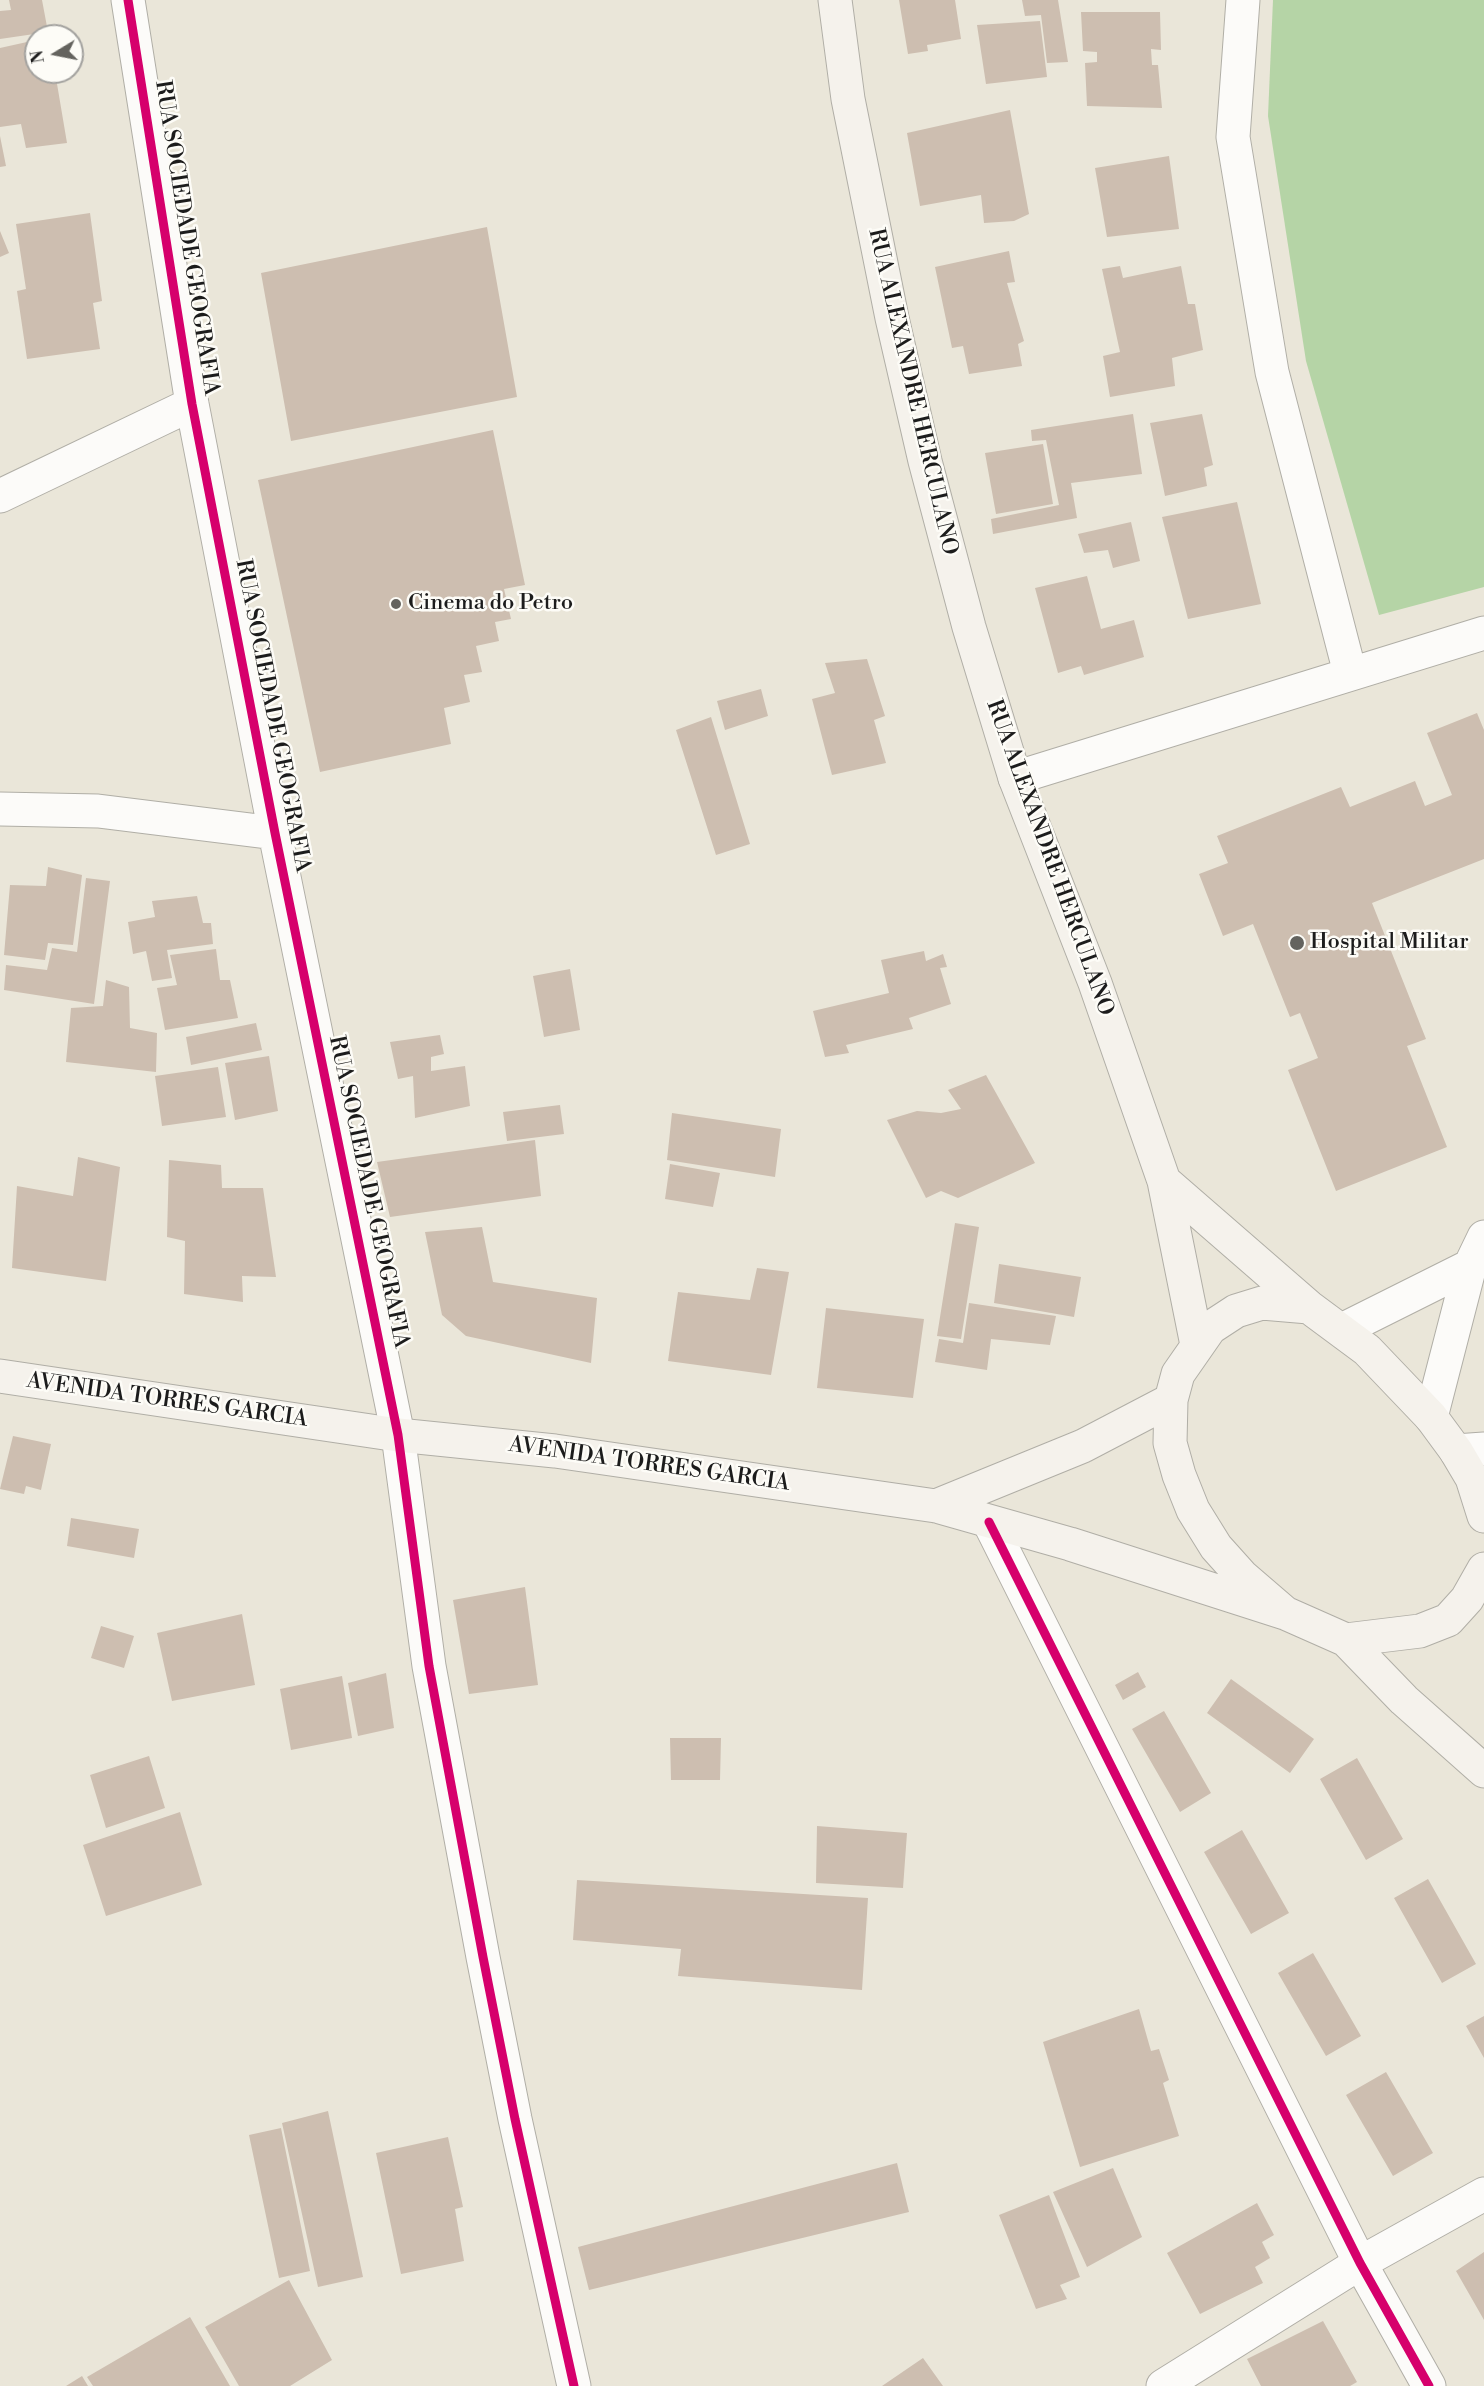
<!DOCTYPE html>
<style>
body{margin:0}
#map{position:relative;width:1484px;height:2386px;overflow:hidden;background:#eae6d9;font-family:"Libre Bodoni",serif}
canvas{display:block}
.north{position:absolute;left:24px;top:24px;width:60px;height:60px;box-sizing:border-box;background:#fdfcf7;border:2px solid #a3a29f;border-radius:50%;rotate:260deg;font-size:16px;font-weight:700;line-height:24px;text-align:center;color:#1c1c1c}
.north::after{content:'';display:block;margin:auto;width:21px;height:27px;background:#64635e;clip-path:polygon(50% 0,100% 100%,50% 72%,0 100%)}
</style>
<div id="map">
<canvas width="1484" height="2386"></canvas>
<div class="north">N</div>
</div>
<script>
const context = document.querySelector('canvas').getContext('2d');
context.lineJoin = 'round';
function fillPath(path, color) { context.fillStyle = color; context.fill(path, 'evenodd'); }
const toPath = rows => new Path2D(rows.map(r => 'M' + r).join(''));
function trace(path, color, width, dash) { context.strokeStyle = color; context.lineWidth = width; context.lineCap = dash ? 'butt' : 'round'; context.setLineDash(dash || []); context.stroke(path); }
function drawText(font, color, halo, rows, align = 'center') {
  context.font = font + ' "Libre Bodoni",serif'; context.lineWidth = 5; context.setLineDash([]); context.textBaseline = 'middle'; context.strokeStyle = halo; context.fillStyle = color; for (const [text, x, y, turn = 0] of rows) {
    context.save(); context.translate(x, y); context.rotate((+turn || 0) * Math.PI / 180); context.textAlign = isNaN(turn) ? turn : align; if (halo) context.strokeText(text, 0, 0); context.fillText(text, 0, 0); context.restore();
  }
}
fillPath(toPath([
 [1273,0,1484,0,1484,587,1379,615,1306,361,1268,116]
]), '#b5d4a6');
fillPath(toPath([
 [9,0,42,0,48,32,0,39,0,11,11,10],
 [899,0,955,0,961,39,927,45,928,51,908,54],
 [1022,0,1058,0,1068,62,1047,63,1041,15,1025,16],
 [1081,12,1160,12,1161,50,1151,49,1152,65,1158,65,1162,108,1087,106,1085,63,1097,62,1097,52,1083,51],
 [1040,21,1047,77,986,84,977,25],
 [36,40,36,72,55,72,67,143,26,148,21,124,0,127,0,48],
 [1010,110,1029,214,1014,221,984,223,981,195,920,206,907,133],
 [0,136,6,166,0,167],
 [1169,156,1179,229,1107,237,1095,168],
 [90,213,102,301,93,303,100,349,27,359,17,291,26,289,16,224],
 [487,227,517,397,291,441,261,273],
 [0,231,9,253,0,257],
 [1009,251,1015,282,1007,283,1024,341,1018,344,1022,366,969,374,963,346,952,348,935,267],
 [1120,266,1123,278,1181,266,1188,304,1195,304,1203,350,1172,358,1175,386,1110,397,1103,356,1120,352,1102,269],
 [1133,414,1142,474,1071,483,1077,518,993,534,991,519,1059,505,1046,440,1032,441,1031,430],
 [1202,414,1213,465,1204,468,1207,486,1165,496,1150,423],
 [493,430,525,585,504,589,511,619,495,622,499,641,476,646,482,672,464,675,470,702,444,708,451,744,320,772,258,480],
 [1043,444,1053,504,996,514,985,453],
 [1237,502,1261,604,1188,619,1162,517],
 [1131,522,1140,561,1113,568,1108,550,1084,553,1078,534],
 [1087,576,1101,629,1134,620,1144,657,1084,675,1081,666,1058,673,1035,588],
 [867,659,885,716,874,720,886,763,832,775,812,699,835,693,825,663],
 [761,689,768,716,725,730,717,701],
 [1477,713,1484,730,1484,859,1372,903,1426,1039,1407,1046,1447,1147,1336,1191,1288,1070,1318,1058,1300,1013,1290,1017,1253,924,1223,936,1199,874,1228,863,1217,836,1341,787,1350,807,1415,781,1425,806,1452,795,1427,733],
 [711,717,750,844,716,855,676,730],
 [48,867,82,875,73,945,48,943,45,960,4,955,10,885,46,886],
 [86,878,110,881,94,1004,4,990,6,965,47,970,52,948,77,952],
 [197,896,203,923,211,923,213,944,167,950,172,978,152,981,146,951,133,954,128,922,155,917,152,901],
 [216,949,220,980,230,980,238,1018,165,1030,157,988,177,985,170,955],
 [924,951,926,961,943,954,947,967,940,968,951,1004,909,1018,913,1029,846,1045,849,1053,825,1057,813,1011,889,993,881,960],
 [570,969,580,1030,544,1037,533,976],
 [106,980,129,987,130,1028,157,1033,156,1072,66,1062,71,1008,103,1006],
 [256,1023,262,1050,191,1065,186,1037],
 [440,1035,444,1054,431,1057,431,1071,465,1066,470,1106,415,1118,413,1076,398,1079,390,1042],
 [269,1056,278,1111,235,1120,225,1063],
 [218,1067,226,1117,162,1126,155,1076],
 [986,1075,1035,1163,958,1198,941,1191,926,1198,887,1120,917,1111,941,1113,961,1109,948,1090],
 [560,1105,564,1134,507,1141,503,1112],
 [672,1113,781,1129,775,1177,667,1160],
 [535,1140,541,1196,390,1217,377,1162],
 [78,1157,120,1167,106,1281,12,1268,17,1186,73,1196],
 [169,1160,221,1165,222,1188,263,1188,276,1277,242,1276,243,1302,184,1294,185,1241,167,1237],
 [670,1164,720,1173,713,1207,665,1199],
 [955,1223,979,1227,961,1339,937,1336],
 [482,1227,493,1282,597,1298,591,1363,466,1336,442,1315,425,1232],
 [999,1264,1081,1277,1074,1317,994,1303],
 [757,1268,789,1272,771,1375,668,1361,678,1292,750,1300],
 [969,1303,1056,1316,1050,1345,991,1339,987,1370,935,1362,939,1339,963,1343],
 [826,1308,924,1319,913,1398,817,1388],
 [13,1436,51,1444,41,1490,26,1486,24,1494,0,1489],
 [71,1518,139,1529,134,1558,67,1546],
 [525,1587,538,1685,469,1694,453,1600],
 [242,1614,255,1685,172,1701,157,1633],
 [101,1626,134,1636,124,1668,91,1658],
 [1138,1672,1146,1687,1123,1700,1115,1685],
 [386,1673,394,1728,358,1736,348,1683],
 [342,1676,352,1738,291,1750,280,1689],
 [1231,1679,1314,1739,1290,1773,1207,1713],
 [1164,1711,1211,1793,1180,1812,1132,1729],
 [670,1738,721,1738,720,1780,671,1780],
 [149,1756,165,1808,106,1828,90,1775],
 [1357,1758,1403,1839,1366,1860,1320,1779],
 [180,1812,202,1885,106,1916,83,1845],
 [817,1826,907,1833,903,1888,816,1883],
 [1242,1830,1289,1913,1251,1934,1204,1852],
 [1428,1879,1476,1964,1442,1983,1394,1898],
 [577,1880,868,1898,862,1990,678,1976,681,1949,573,1940],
 [1313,1953,1361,2036,1326,2056,1278,1973],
 [1139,2009,1151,2051,1159,2049,1169,2080,1163,2083,1179,2136,1080,2167,1043,2042],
 [1484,2016,1484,2058,1466,2026],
 [1386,2072,1433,2153,1393,2176,1346,2095],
 [328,2111,363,2277,318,2287,282,2123],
 [281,2128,310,2271,279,2278,249,2135],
 [448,2137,463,2207,455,2209,464,2261,401,2274,376,2153],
 [897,2163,909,2212,589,2290,578,2247],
 [1113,2168,1142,2237,1087,2267,1053,2192],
 [1049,2195,1080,2277,1060,2285,1067,2299,1036,2309,999,2215],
 [1257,2203,1274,2235,1262,2242,1270,2258,1255,2267,1263,2283,1200,2314,1167,2253],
 [1484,2252,1484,2320,1456,2271],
 [289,2280,332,2360,290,2386,239,2386,205,2327],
 [190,2317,230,2386,93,2386,87,2377],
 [1323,2321,1357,2382,1350,2386,1261,2386,1247,2359],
 [923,2358,943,2386,882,2386],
 [82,2376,88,2386,66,2386]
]), '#cdbeb0');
const street = toPath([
 [128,0,192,404,275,833,398,1435,429,1666,483,1957,515,2119,574,2386],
 [1243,0,1233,137,1272,372,1350,673],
 [0,496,192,404],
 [1015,778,1484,633],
 [0,809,98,811,275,833],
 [1342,1330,1470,1266],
 [1431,1417,1470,1266,1484,1237],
 [1456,1451,1484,1449],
 [989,1522,1360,2263,1429,2386],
 [1163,2386,1360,2263,1484,2194]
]);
const secondary = toPath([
 [835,0,848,99,892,318,925,461,969,627,1015,778,1095,983,1164,1181,1197,1345],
 [1164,1181,1309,1307,1367,1350,1431,1417,1456,1451,1472,1478,1484,1516],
 [1309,1307,1262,1303,1236,1311,1210,1328,1178,1374,1171,1400,1170,1443,1179,1475,1193,1510,1216,1547,1242,1576,1285,1613,1346,1640,1420,1631,1448,1620,1467,1599,1484,1569],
 [0,1376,398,1435,555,1451,936,1506,1070,1544,1285,1613],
 [936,1506,1083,1446,1171,1400],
 [1346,1640,1404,1700,1484,1771]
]);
trace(street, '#b0aea6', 35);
trace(secondary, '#b0aea6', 35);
trace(street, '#fcfbf9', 33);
trace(secondary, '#f5f2ec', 33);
trace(toPath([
 [128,0,192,404,275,833,398,1435,429,1666,483,1957,515,2119,574,2386],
 [989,1522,1360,2263,1429,2386]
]), '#d6006c', 9);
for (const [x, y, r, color] of [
 [396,604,6,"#64635e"],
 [1297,943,8,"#64635e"]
]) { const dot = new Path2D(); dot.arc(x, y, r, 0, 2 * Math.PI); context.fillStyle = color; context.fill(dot); trace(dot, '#fdfcf7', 2); }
drawText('22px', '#1c1c1c', '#fdfcf7', [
 ["RUA SOCIEDADE GEOGRAFIA",186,238,81],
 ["RUA ALEXANDRE HERCULANO",912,392,77],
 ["RUA SOCIEDADE GEOGRAFIA",272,716,79],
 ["RUA ALEXANDRE HERCULANO",1049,858,70],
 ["RUA SOCIEDADE GEOGRAFIA",368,1192,78],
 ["AVENIDA TORRES GARCIA",167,1401,8],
 ["AVENIDA TORRES GARCIA",649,1465,8]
]);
drawText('22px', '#1c1c1c', '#fdfcf7', [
 ["Cinema do Petro",408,604],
 ["Hospital Militar",1310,943]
], 'left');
</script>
